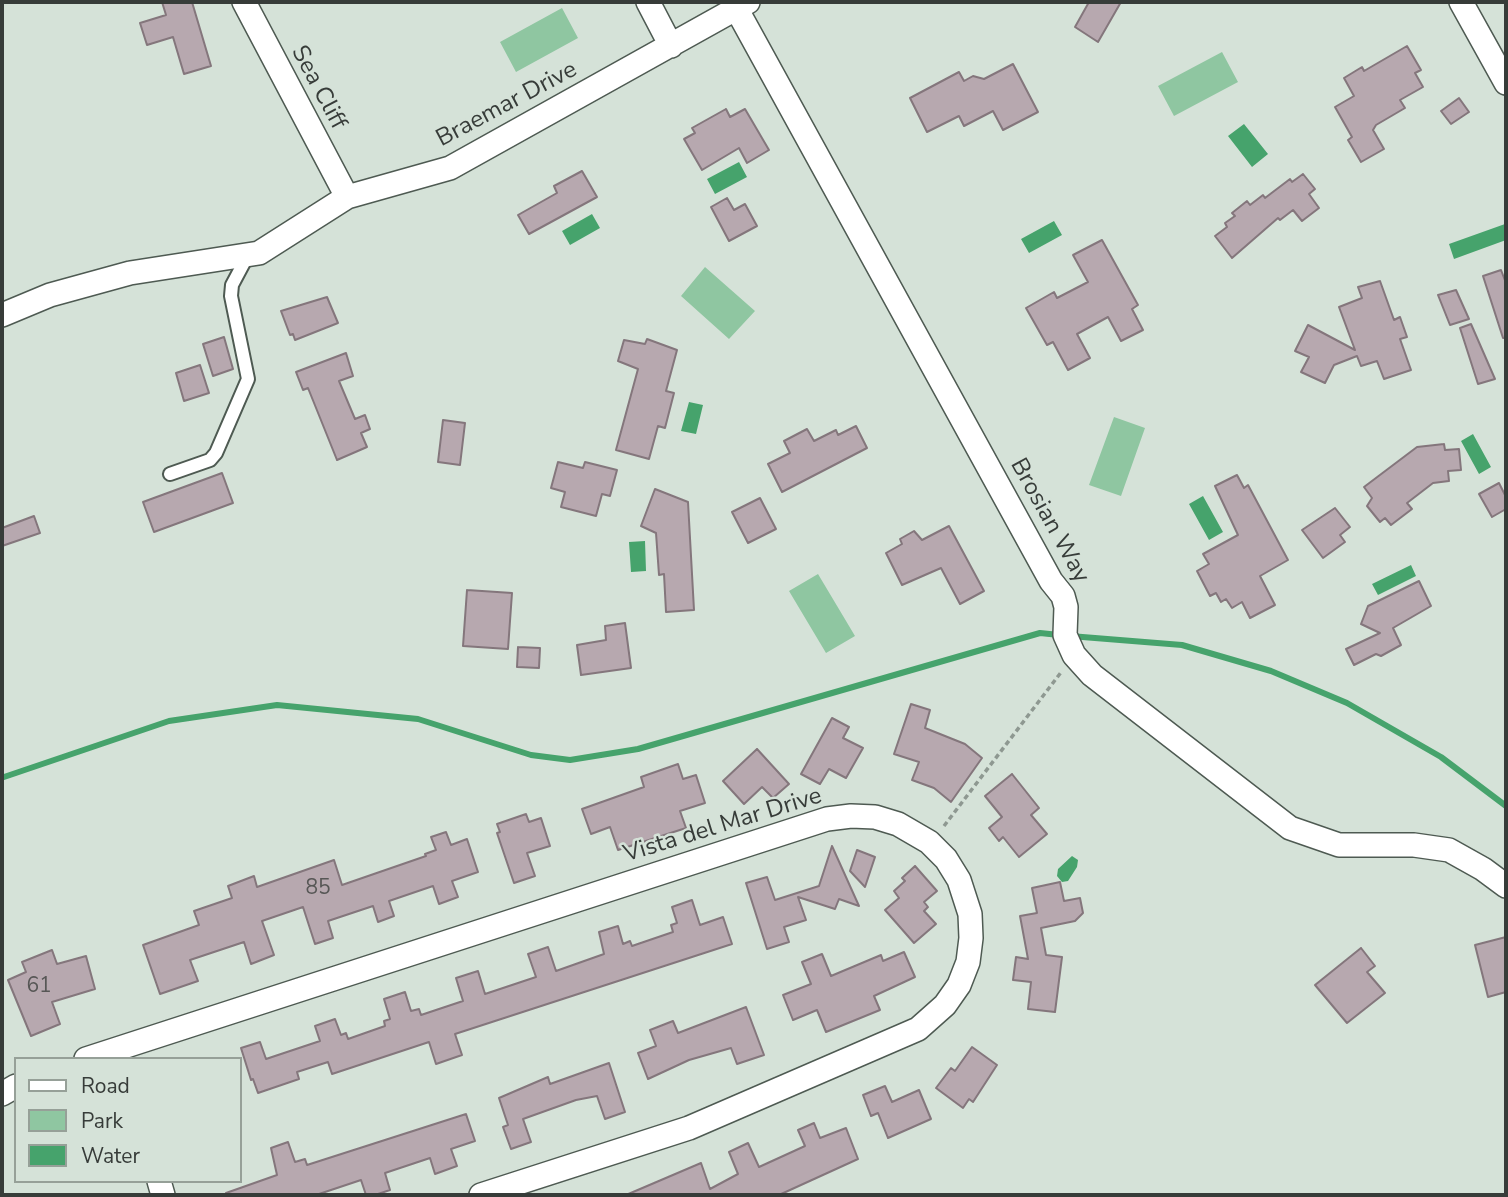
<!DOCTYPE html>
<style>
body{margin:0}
#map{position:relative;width:1508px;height:1197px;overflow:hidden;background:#d5e2d8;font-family:"Nunito Sans",sans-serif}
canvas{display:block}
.frame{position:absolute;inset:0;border:4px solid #373c39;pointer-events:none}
.legend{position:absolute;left:14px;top:1057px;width:228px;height:126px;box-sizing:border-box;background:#d5e2d8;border:2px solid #96a098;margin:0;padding:9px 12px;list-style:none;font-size:21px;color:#373c39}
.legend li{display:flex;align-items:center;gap:14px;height:35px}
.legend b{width:35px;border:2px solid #96a098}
</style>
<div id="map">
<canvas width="1508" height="1197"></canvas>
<div class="frame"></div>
<ul class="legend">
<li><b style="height:9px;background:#fff"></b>Road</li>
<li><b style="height:19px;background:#8fc6a1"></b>Park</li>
<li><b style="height:19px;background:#46a36c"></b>Water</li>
</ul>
</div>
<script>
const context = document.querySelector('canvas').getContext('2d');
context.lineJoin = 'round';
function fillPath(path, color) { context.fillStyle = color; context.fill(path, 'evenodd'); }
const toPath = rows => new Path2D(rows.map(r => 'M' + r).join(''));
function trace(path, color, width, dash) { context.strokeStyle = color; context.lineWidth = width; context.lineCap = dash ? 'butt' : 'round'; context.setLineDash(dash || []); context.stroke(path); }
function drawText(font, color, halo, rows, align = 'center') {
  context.font = font + ' "Nunito Sans",sans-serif'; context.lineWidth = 5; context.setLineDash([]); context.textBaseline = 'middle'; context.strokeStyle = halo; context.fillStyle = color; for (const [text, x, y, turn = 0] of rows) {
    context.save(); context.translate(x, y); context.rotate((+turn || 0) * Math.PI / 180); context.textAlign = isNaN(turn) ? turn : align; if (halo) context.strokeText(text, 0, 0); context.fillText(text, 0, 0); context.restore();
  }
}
fillPath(toPath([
 [562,8,578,38,516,72,500,42],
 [1222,52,1238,82,1174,116,1158,86],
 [705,267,755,311,729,339,681,296],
 [1114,417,1145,428,1121,496,1089,485],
 [818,574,855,636,826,653,789,591]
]), '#8fc6a1');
fillPath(toPath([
 [1244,124,1268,154,1252,167,1228,136],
 [739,162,747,177,715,194,707,179],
 [592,214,600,228,570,245,562,231],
 [1054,221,1062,235,1029,253,1021,239],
 [1505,224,1506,240,1454,259,1449,244],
 [689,402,703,405,696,434,681,431],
 [1473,434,1491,467,1479,474,1461,441],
 [1203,496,1223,532,1209,540,1189,504],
 [645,541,646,571,631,572,629,542],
 [1411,565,1416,576,1378,595,1372,584],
 [1072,856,1078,860,1077,867,1068,881,1062,882,1057,876,1058,869]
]), '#46a36c');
trace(toPath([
 [1070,636,1182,645,1271,671,1347,703,1441,757,1506,806],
 [4,777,169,721,277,705,418,719,531,755,570,760,638,749,1040,633,1059,635]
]), '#46a36c', 6);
const building = toPath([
 [162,2,192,2,211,66,184,74,173,37,147,45,140,23,166,15,162,2],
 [1089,2,1121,2,1098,42,1075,27,1089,2],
 [1407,46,1421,70,1415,73,1423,87,1400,100,1405,108,1376,125,1373,130,1384,149,1361,162,1348,140,1352,137,1335,107,1354,96,1344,78,1362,67,1364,71,1407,46],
 [1013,64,1038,112,1003,130,993,111,964,126,959,116,927,132,910,98,959,72,964,81,973,76,984,79,1013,64],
 [1459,98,1469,112,1451,124,1441,111,1459,98],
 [726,109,730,117,745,109,769,150,747,163,739,148,702,170,684,139,695,133,692,128,726,109],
 [582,171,597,197,529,234,518,215,557,193,554,186,582,171],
 [1303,174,1315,189,1309,194,1319,208,1302,221,1293,210,1280,220,1278,218,1232,258,1215,236,1227,227,1225,223,1235,216,1232,213,1247,201,1250,205,1263,195,1265,198,1290,179,1292,182,1303,174],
 [727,198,734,210,745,204,757,226,729,241,711,207,727,198],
 [1102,240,1138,305,1132,309,1143,330,1121,341,1108,317,1077,334,1090,358,1068,370,1053,342,1047,345,1026,308,1054,292,1057,298,1088,282,1073,255,1102,240],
 [1501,270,1506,283,1506,338,1503,338,1483,276,1501,270],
 [1380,281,1394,320,1400,317,1407,337,1400,339,1411,370,1384,379,1377,361,1361,366,1357,356,1334,365,1325,383,1301,372,1309,357,1295,351,1308,325,1355,350,1339,307,1362,298,1358,287,1380,281],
 [1456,290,1469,319,1450,325,1438,295,1456,290],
 [327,297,338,323,295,340,293,334,290,335,281,311,327,297],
 [1471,324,1495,379,1478,384,1460,328,1471,324],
 [224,337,233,369,213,376,203,344,224,337],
 [647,339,677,350,666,391,674,393,665,428,658,426,649,459,616,450,638,369,618,361,624,340,645,344,647,339],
 [346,353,353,376,339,381,355,419,365,415,370,429,361,433,367,447,337,460,308,388,303,390,296,372,346,353],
 [200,365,209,393,184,401,176,373,200,365],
 [443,420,465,423,460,465,438,462,443,420],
 [856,426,867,448,782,492,768,464,790,453,784,441,807,429,814,441,836,430,838,435,856,426],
 [1444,444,1445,450,1459,449,1461,470,1448,471,1449,481,1433,483,1407,503,1412,509,1391,525,1385,518,1380,522,1367,506,1372,498,1364,487,1417,447,1444,444],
 [558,462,583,468,585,462,617,470,610,496,602,494,596,516,561,507,565,492,551,488,558,462],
 [222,473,233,503,154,532,143,502,222,473],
 [1237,475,1244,488,1248,485,1288,560,1260,576,1275,605,1250,618,1242,602,1232,608,1226,599,1221,602,1216,593,1210,596,1197,571,1209,564,1203,554,1238,535,1215,486,1237,475],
 [1499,483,1506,497,1506,509,1492,517,1479,494,1499,483],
 [655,489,688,502,694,610,666,612,664,574,659,575,656,533,641,526,655,489],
 [760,498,776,529,748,543,732,512,760,498],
 [1335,508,1350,527,1340,535,1345,542,1323,558,1302,530,1335,508],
 [34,516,40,533,2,546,2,528,34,516],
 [949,526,984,591,960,604,941,568,902,585,886,553,902,544,900,539,914,531,922,540,949,526],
 [1419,581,1431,606,1393,628,1401,645,1381,656,1376,654,1354,665,1346,649,1380,633,1361,624,1368,606,1419,581],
 [467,590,512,593,508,649,463,646,467,590],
 [625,623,631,668,581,675,577,645,606,640,605,626,625,623],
 [518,647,540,648,539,668,517,667,518,647],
 [911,704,930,710,925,728,965,744,982,758,951,802,934,788,912,780,919,762,894,754,911,704],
 [832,718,849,727,843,738,863,748,846,778,829,769,820,784,801,774,832,718],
 [757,749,789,784,773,798,762,787,744,804,723,781,757,749],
 [678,764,683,779,696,775,705,803,680,811,686,828,618,850,610,827,591,834,582,809,644,787,641,777,678,764],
 [1012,774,1039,808,1031,815,1047,834,1019,857,1003,837,999,841,989,828,1002,817,985,796,1012,774],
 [526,814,529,822,541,818,550,846,527,853,535,876,514,883,497,833,500,832,497,824,526,814],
 [446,832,451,845,467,839,478,872,452,881,458,897,439,904,433,886,389,901,394,916,378,922,373,906,328,921,333,938,315,944,303,907,262,921,274,955,251,964,244,942,190,960,198,981,160,994,143,945,199,925,194,911,232,898,228,886,254,876,257,887,334,860,342,885,426,856,425,854,436,850,431,837,446,832],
 [832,846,859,906,839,899,835,909,798,897,806,920,784,927,789,942,767,949,746,883,767,877,775,900,819,886,832,846],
 [857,850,875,857,865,887,850,871,857,850],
 [915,866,937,891,924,902,928,907,924,911,936,924,914,943,885,910,899,898,894,891,905,881,902,878,915,866],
 [1060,882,1064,901,1080,898,1083,913,1075,921,1041,928,1046,955,1062,957,1055,1012,1028,1009,1031,982,1013,980,1016,957,1028,959,1020,916,1037,913,1032,888,1060,882],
 [692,900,700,925,723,917,732,944,455,1034,462,1055,436,1064,429,1042,332,1074,328,1062,297,1072,299,1079,258,1093,253,1079,251,1080,241,1048,260,1042,266,1059,320,1041,315,1026,335,1019,341,1035,346,1033,348,1039,385,1026,384,1021,390,1019,384,999,405,992,411,1011,419,1009,421,1015,463,1001,456,978,478,971,485,994,536,977,528,954,548,947,556,971,604,954,599,932,618,926,623,944,630,941,632,946,673,932,671,925,677,923,672,907,692,900],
 [1506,937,1506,992,1488,997,1475,945,1506,937],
 [1361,948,1375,966,1367,972,1385,993,1347,1023,1315,985,1361,948],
 [52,950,57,964,86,956,95,989,52,1002,60,1024,31,1036,8,980,26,972,22,962,52,950],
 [904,952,915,977,874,996,880,1010,826,1032,817,1010,793,1020,783,995,811,984,802,962,822,954,831,976,881,955,883,961,904,952],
 [746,1007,764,1055,737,1064,731,1048,689,1060,648,1079,638,1053,656,1046,650,1030,673,1021,678,1033,746,1007],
 [972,1047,997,1065,973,1102,969,1099,963,1108,936,1088,951,1068,955,1071,972,1047],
 [609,1063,625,1112,605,1119,597,1096,576,1100,523,1119,531,1142,511,1149,503,1127,508,1125,499,1098,548,1077,550,1084,609,1063],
 [885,1086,892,1102,919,1090,931,1119,888,1138,878,1113,871,1116,863,1095,885,1086],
 [466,1114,475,1141,451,1149,457,1166,435,1174,430,1158,385,1173,390,1190,375,1195,366,1195,361,1180,316,1195,226,1195,226,1193,277,1175,271,1148,288,1142,295,1162,305,1159,307,1165,466,1114],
 [814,1123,820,1138,846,1128,858,1159,779,1195,626,1195,701,1163,710,1189,738,1174,729,1152,748,1143,759,1167,805,1146,798,1130,814,1123]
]);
fillPath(building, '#b7a8af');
trace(building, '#84767c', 2);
const service = toPath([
 [170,474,210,460,216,453,248,379,231,296,232,285,248,255]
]);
const minor = toPath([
 [244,2,347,197],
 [648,2,671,46],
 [1461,2,1506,83],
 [736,8,1051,581,1063,596,1066,607,1065,635,1074,655,1092,675,1290,828,1339,845,1414,845,1449,850,1483,869,1506,886],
 [2,315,50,295,130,273,259,253,347,197,450,168,748,2],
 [86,1059,827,819,851,816,875,817,898,824,929,842,946,859,959,880,970,914,971,938,968,962,959,985,945,1005,918,1029,689,1128,481,1195],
 [2,1094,16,1086],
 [159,1181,163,1195]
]);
trace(service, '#4e5a52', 16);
trace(minor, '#4e5a52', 26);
trace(toPath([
 [944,826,1062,671]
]), '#8e9891', 3.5, [5, 3.5]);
trace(service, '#fff', 12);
trace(minor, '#fff', 23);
drawText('21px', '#575756', null, [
 ["85",318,889],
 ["61",39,987]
]);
drawText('24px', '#373c39', '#d5e2d8', [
 ["Sea Cliff",318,88,62],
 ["Braemar Drive",507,105,-28],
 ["Brosian Way",1049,521,61],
 ["Vista del Mar Drive",723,826,-17]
]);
</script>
